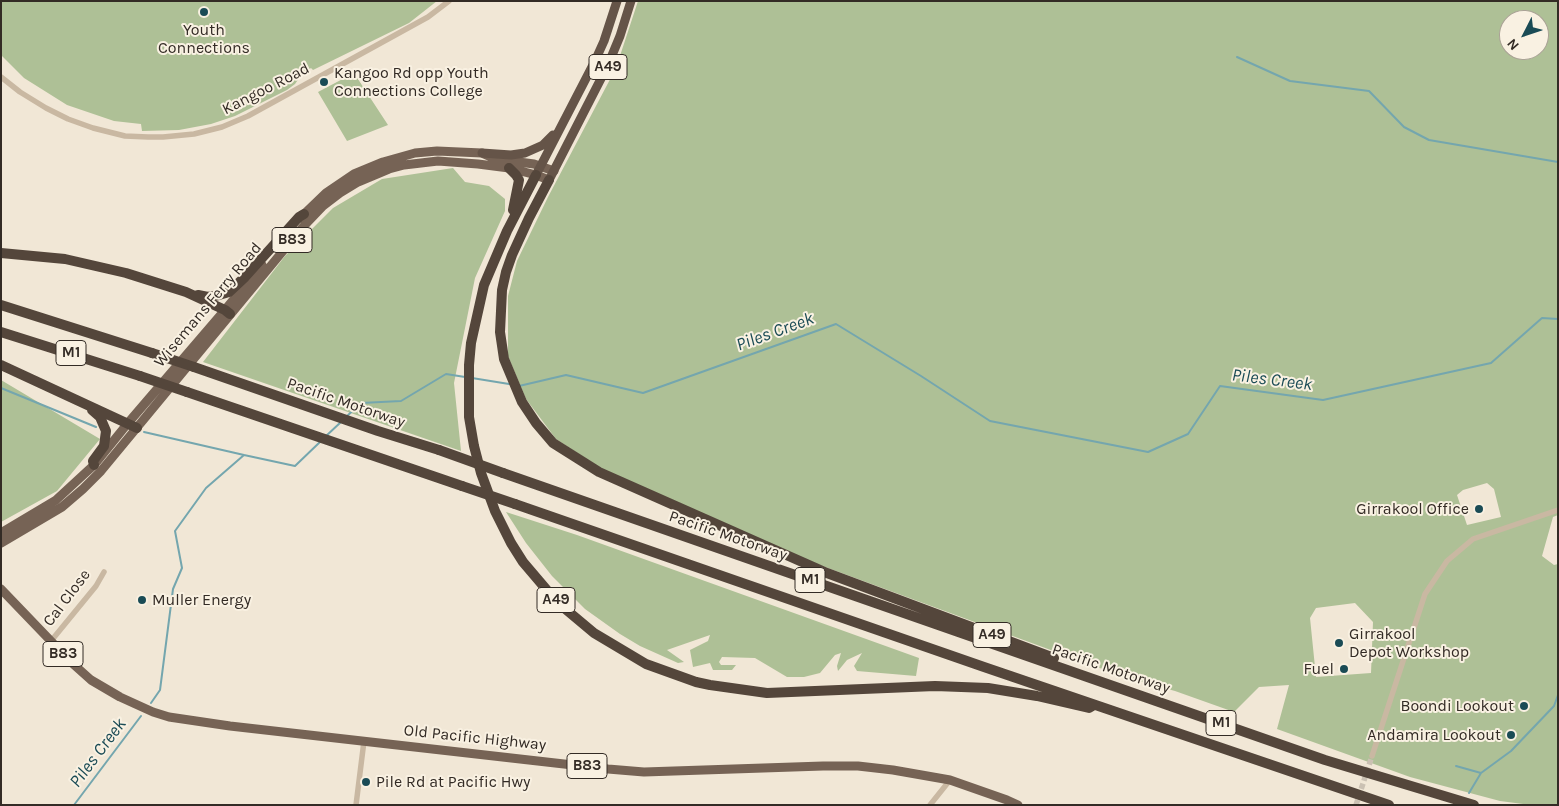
<!DOCTYPE html>
<style>
body{margin:0}
#map{position:relative;width:1559px;height:806px;overflow:hidden;background:#f1e7d6;font-family:Karla,sans-serif}
canvas{display:block}
.frame{position:absolute;inset:0;border:2px solid #332b25;pointer-events:none}
.north{position:absolute;left:1499px;top:10px;width:50px;height:50px;box-sizing:border-box;background:#f9f1e2;border:1px solid #aaa296;border-radius:50%;rotate:229deg;font-size:14px;font-weight:700;line-height:20px;text-align:center;color:#332b25}
.north::after{content:'';display:block;margin:auto;width:18px;height:22px;background:#1a4b55;clip-path:polygon(50% 0,100% 100%,50% 72%,0 100%)}
</style>
<div id="map">
<canvas width="1559" height="806"></canvas>
<div class="frame"></div>
<div class="north">N</div>
</div>
<script>
const context = document.querySelector('canvas').getContext('2d');
context.lineJoin = 'round';
function fillPath(path, color) { context.fillStyle = color; context.fill(path, 'evenodd'); }
const toPath = rows => new Path2D(rows.map(r => 'M' + r).join(''));
function trace(path, color, width, dash) { context.strokeStyle = color; context.lineWidth = width; context.lineCap = dash ? 'butt' : 'round'; context.setLineDash(dash || []); context.stroke(path); }
function drawText(font, color, halo, rows, align = 'center') {
  context.font = font + ' Karla,sans-serif'; context.lineWidth = 4; context.setLineDash([]); context.textBaseline = 'middle'; context.strokeStyle = halo; context.fillStyle = color; for (const [text, x, y, turn = 0] of rows) {
    context.save(); context.translate(x, y); context.rotate((+turn || 0) * Math.PI / 180); context.textAlign = isNaN(turn) ? turn : align; if (halo) context.strokeText(text, 0, 0); context.fillText(text, 0, 0); context.restore();
  }
}
fillPath(toPath([
 [1,1,437,1,409,23,313,70,311,68,302,74,295,84,287,90,235,116,211,124,179,130,142,131,141,124,114,121,67,105,24,78,1,55],
 [638,1,1558,1,1558,515,1553,517,1542,556,1554,565,1558,564,1558,805,1531,805,1500,801,1410,777,1277,729,1289,685,1259,687,1234,712,1175,691,1124,677,809,561,602,469,556,439,526,399,508,356,508,296,517,261,548,197,616,68],
 [1509,20,1539,20,1539,50,1509,50],
 [1487,483,1494,489,1501,517,1467,525,1457,495,1463,490],
 [1355,603,1373,622,1371,673,1316,677,1310,618,1316,608],
 [354,73,388,125,347,141,318,92],
 [453,168,465,182,489,186,505,199,505,211,475,278,454,383,461,451,203,362,285,256,333,208,382,179],
 [1,380,100,439,57,491,1,522],
 [506,512,577,535,919,658,916,676,857,671,854,666,862,653,847,660,838,671,837,666,841,653,835,655,820,673,804,677,787,677,755,658,722,657,719,662,721,665,736,665,732,670,713,670,710,663,693,667,690,650,708,641,710,635,667,650,684,662,678,663,640,646,620,634,585,609,552,576,526,543]
]), '#aec096');
trace(toPath([
 [1237,57,1290,81,1369,91,1404,127,1429,140,1558,162],
 [472,378,509,384],
 [519,386,566,375,643,393,836,324,921,376,990,421,1148,452,1188,434,1220,386,1323,400,1491,363,1542,318,1558,319],
 [1,388,96,427],
 [346,417,361,403,401,401,446,374,465,377],
 [144,432,244,455],
 [326,436,341,422],
 [151,703,160,690,173,589,182,568,175,531,206,488,244,455,295,466,321,441],
 [1456,766,1481,773],
 [1469,793,1481,773,1511,751,1554,706,1558,695],
 [74,805,141,716]
]), '#74a6ae', 2);
trace(toPath([
 [1356,805,1372,756]
]), '#cbc1b3', 5.5, [5.5, 3]);
trace(toPath([
 [1,77,20,92,46,108,68,119,93,128,125,136,148,137,163,137,194,134,222,127,248,116,428,17,449,1],
 [51,641,96,586,104,572],
 [1372,756,1425,594,1447,561,1473,539,1558,510],
 [356,805,364,741],
 [930,805,950,780]
]), '#c9b8a2', 5.5);
trace(toPath([
 [300,218,326,193,354,174,383,162,415,153,437,151,482,153,496,159,534,164,554,171],
 [1,533,56,500,94,465,128,423,225,310,262,265],
 [1,543,62,507,83,489,101,471,302,228,323,206,340,193,358,182,389,169,404,165,438,161,478,164,509,168,536,175,549,180],
 [1,589,72,663,91,680,120,697,153,712,169,717,230,726,608,769,644,772,823,766,858,766,893,770,950,780,1007,800,1018,805]
]), '#766355', 9);
trace(toPath([
 [482,153,511,155,525,153,543,145,553,135],
 [536,175,595,61,604,41,617,1],
 [549,180,608,65,620,36,631,1]
]), '#655448', 9);
trace(toPath([
 [509,168,516,175,519,180,513,210],
 [536,175,507,231,484,285,471,343,469,365,469,417,474,446,481,473,495,511,511,543,523,562,557,602,594,633,646,664,696,682,710,685,767,693,935,686,988,688,1037,696,1089,708,1094,705],
 [549,180,529,218,512,255,506,272,502,290,500,332,504,359,522,402,536,423,553,443,599,472,827,573,1054,658],
 [1,253,65,259,126,273,186,292,225,310,230,314],
 [198,295,208,297,219,295,229,292,245,277,299,217,304,214],
 [1,305,152,353],
 [1,332,140,376],
 [1,365,137,428],
 [194,367,378,431,439,450],
 [187,392,462,486],
 [92,410,100,417,106,431,104,446,93,461,94,465],
 [503,473,1325,760,1474,805],
 [515,504,984,667,1389,805]
]), '#54463b', 10);
trace(toPath([
 [152,353,194,367],
 [140,376,187,392],
 [439,450,503,473],
 [462,486,515,504]
]), '#54463b', 10);
for (const [x, y, r, color] of [
 [204,12,5,"#1a4b55"],
 [324,82,5,"#1a4b55"],
 [1479,509,5,"#1a4b55"],
 [142,600,5,"#1a4b55"],
 [1339,643,5,"#1a4b55"],
 [1344,669,5,"#1a4b55"],
 [1524,706,5,"#1a4b55"],
 [1511,735,5,"#1a4b55"],
 [366,782,5,"#1a4b55"]
]) { const dot = new Path2D(); dot.arc(x, y, r, 0, 2 * Math.PI); context.fillStyle = color; context.fill(dot); trace(dot, '#f9f1e2', 2); }
for (const [x, y, w] of [
 [608,67,38],
 [292,240,40],
 [71,353,30],
 [810,580,30],
 [556,600,38],
 [992,635,38],
 [63,654,40],
 [1221,723,30],
 [587,766,40]
]) { const box = new Path2D(); box.roundRect(x - w / 2, y - 12.5, w, 25, 4); context.fillStyle = '#f9f1e2'; context.fill(box); trace(box, '#332b25', 1); }
drawText('bold 15px', '#332b25', null, [
 ["A49",608,67],
 ["B83",292,240],
 ["M1",71,353],
 ["M1",810,580],
 ["A49",556,600],
 ["A49",992,635],
 ["B83",63,654],
 ["M1",1221,723],
 ["B83",587,766]
]);
drawText('16px', '#332b25', '#f9f1e2', [
 ["Youth",204,30,"center"],
 ["Connections",204,48,"center"],
 ["Kangoo Rd opp Youth",334,73],
 ["Connections College",334,91],
 ["Girrakool Office",1469,509,"right"],
 ["Muller Energy",152,600],
 ["Girrakool",1349,634],
 ["Depot Workshop",1349,652],
 ["Fuel",1334,669,"right"],
 ["Boondi Lookout",1514,706,"right"],
 ["Andamira Lookout",1501,735,"right"],
 ["Pile Rd at Pacific Hwy",376,782]
], 'left');
drawText('16px', '#332b25', '#f9f1e2', [
 ["Kangoo Road",266,89,-27],
 ["Wisemans Ferry Road",208,305,-50],
 ["Pacific Motorway",346,403,19],
 ["Pacific Motorway",728,536,19],
 ["Cal Close",67,598,-53],
 ["Pacific Motorway",1111,669,19],
 ["Old Pacific Highway",475,738,6]
]);
drawText('italic 18px', '#1a4b55', '#f9f1e2', [
 ["Piles Creek",775,332,-20],
 ["Piles Creek",1272,380,7],
 ["Piles Creek",98,753,-53]
]);
</script>
